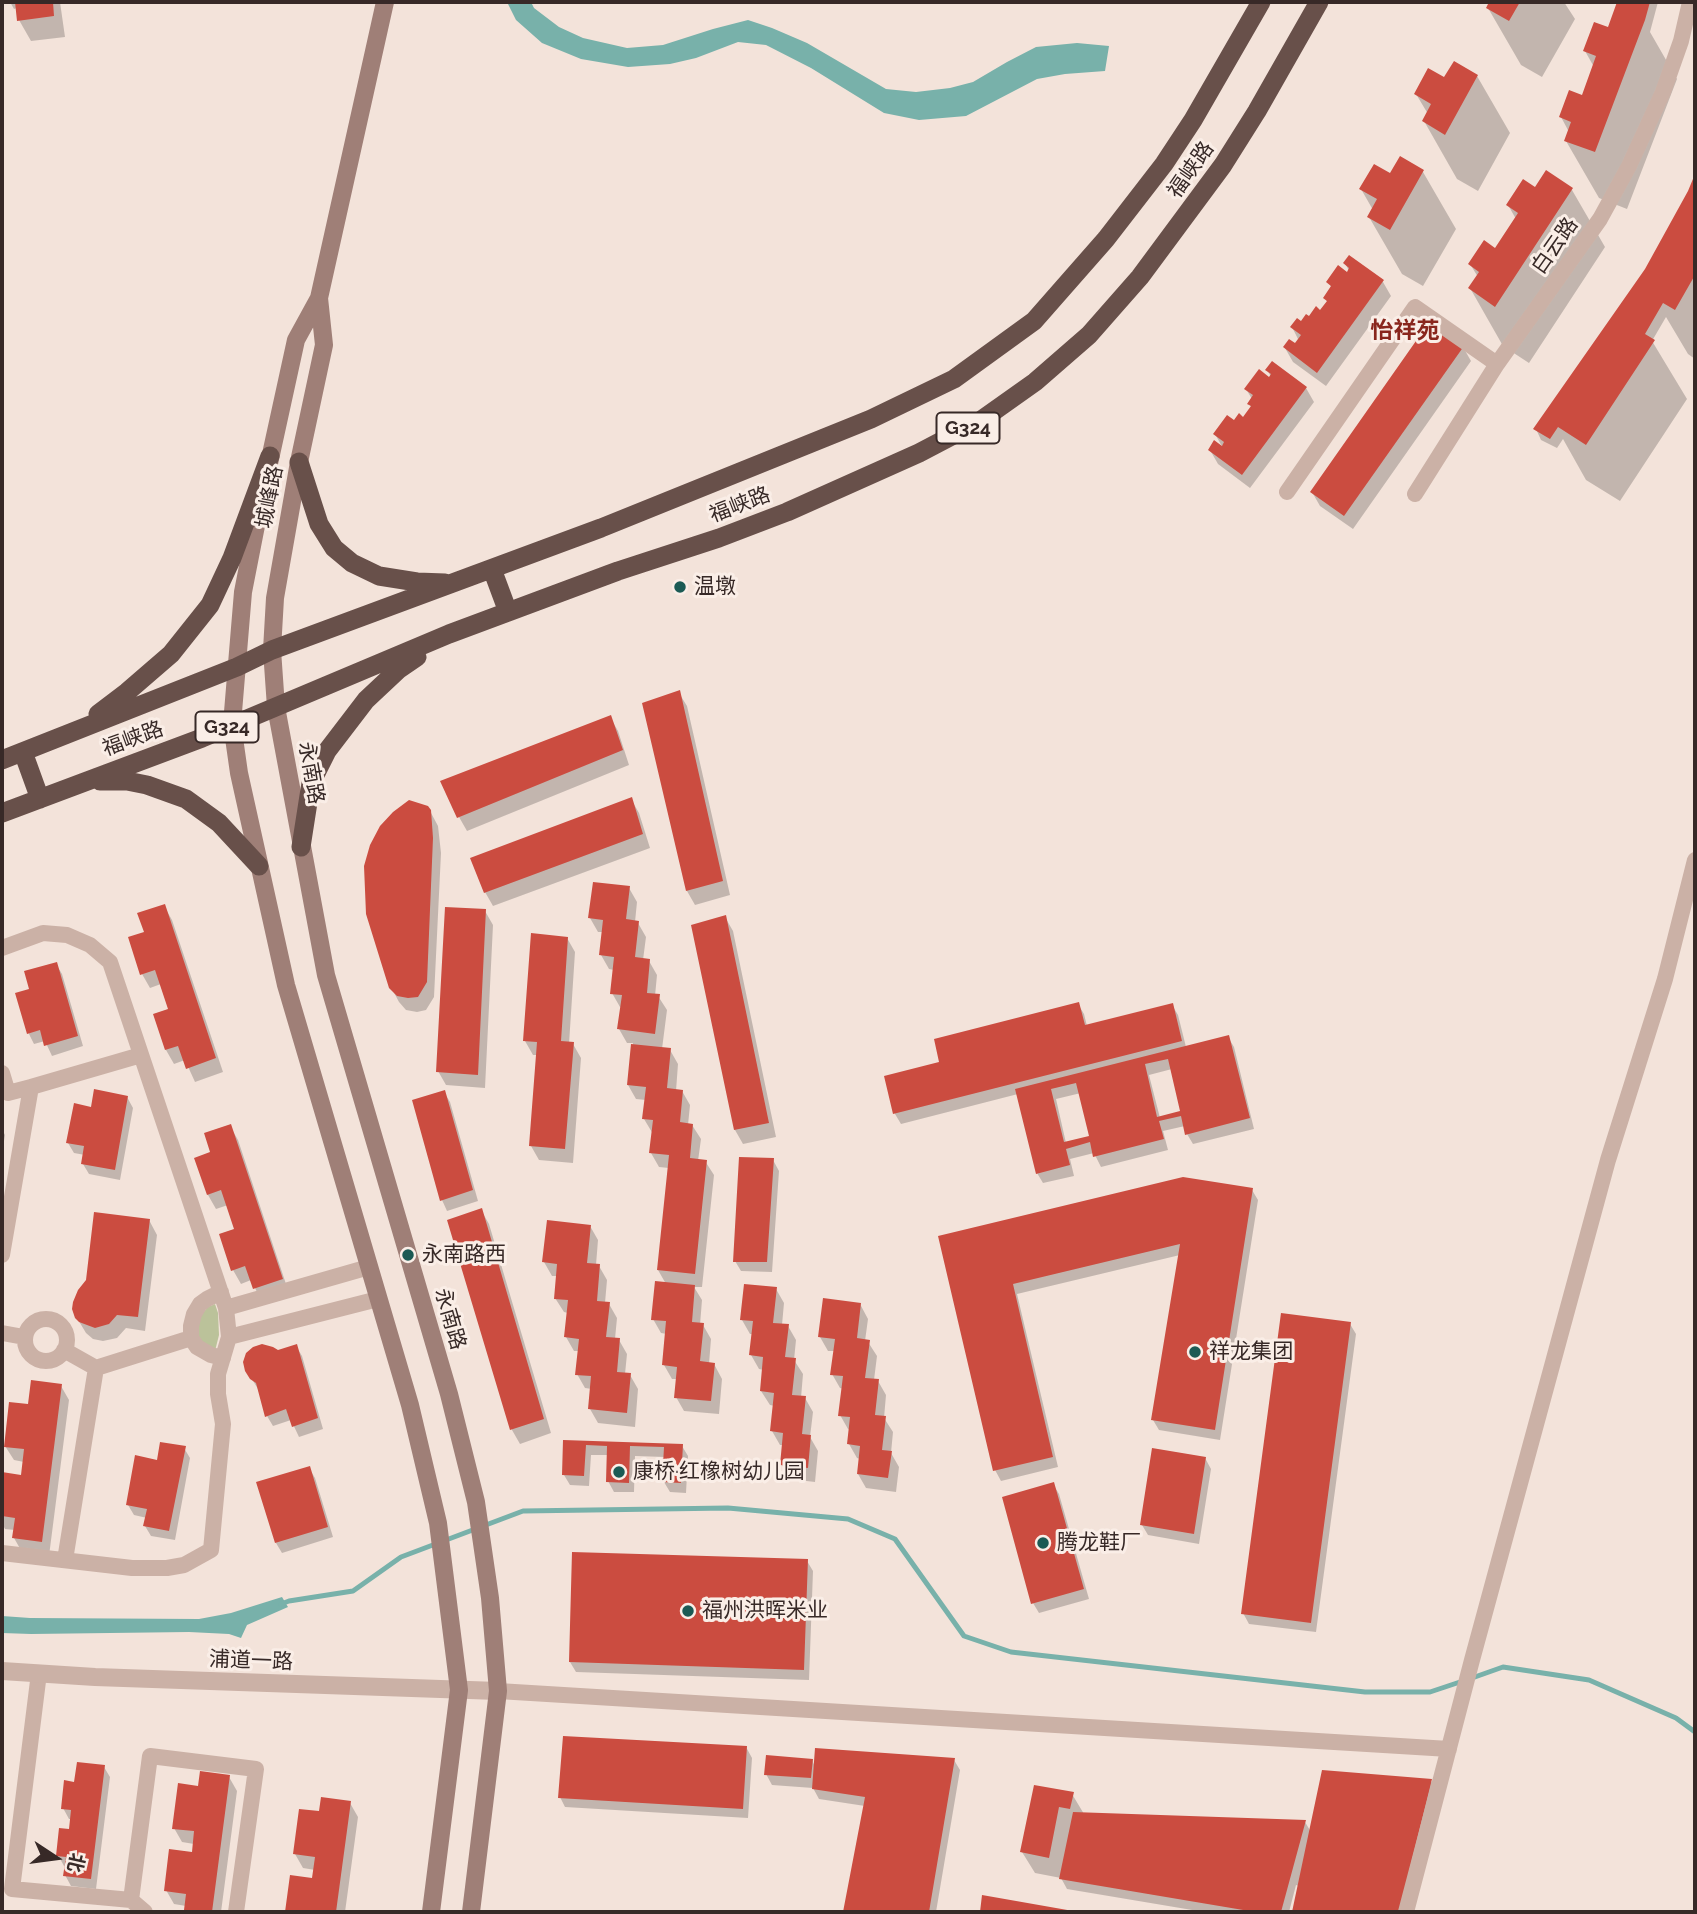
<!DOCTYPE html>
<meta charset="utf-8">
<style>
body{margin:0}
#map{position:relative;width:1697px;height:1914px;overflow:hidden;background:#f3e3da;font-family:Raleway,"Noto Sans SC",sans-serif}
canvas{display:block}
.frame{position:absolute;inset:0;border:4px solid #372927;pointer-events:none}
.north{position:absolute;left:21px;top:1823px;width:70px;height:70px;-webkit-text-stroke:5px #faeee7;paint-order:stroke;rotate:103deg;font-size:19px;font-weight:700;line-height:28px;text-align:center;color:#372927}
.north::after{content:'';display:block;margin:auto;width:24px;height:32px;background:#372927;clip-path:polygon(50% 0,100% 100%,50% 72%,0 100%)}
</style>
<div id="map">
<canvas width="1697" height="1914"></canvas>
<div class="frame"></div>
<div class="north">北</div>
</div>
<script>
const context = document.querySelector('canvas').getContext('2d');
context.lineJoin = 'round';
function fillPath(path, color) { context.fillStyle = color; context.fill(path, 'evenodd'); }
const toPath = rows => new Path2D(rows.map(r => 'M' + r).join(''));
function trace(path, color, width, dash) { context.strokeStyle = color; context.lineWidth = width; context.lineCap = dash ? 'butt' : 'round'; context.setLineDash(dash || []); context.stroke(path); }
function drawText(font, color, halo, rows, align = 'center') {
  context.font = font + ' Raleway,"Noto Sans SC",sans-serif'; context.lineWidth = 6; context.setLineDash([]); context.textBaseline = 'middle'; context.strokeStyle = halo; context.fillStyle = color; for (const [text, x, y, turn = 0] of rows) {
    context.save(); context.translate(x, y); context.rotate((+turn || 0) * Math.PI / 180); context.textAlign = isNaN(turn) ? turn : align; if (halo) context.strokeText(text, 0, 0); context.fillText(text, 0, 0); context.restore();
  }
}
fillPath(toPath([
 [215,1304,218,1313,219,1335,215,1351,198,1341,198,1318,208,1307]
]), '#bbc29a');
fillPath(toPath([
 [507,2,531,2,534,8,559,27,583,38,627,48,663,45,713,29,748,20,772,28,807,43,886,89,916,92,950,88,973,82,1007,62,1036,47,1077,43,1109,46,1105,71,1065,74,1037,79,966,116,919,120,884,113,811,68,766,45,738,42,696,58,670,64,628,67,581,59,542,43,516,20],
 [282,1597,288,1607,247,1625,241,1638,229,1634,189,1632,31,1634,2,1633,2,1616,30,1618,199,1619,231,1613]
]), '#78b1aa');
fillPath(toPath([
 [10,2,60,2,65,37,31,41,19,20,17,8,14,9],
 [1491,2,1564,2,1575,19,1542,77,1521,65,1488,8],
 [1619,2,1658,2,1650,32,1677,79,1627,209,1599,198,1566,141,1569,132,1561,117,1583,97,1594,67,1585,51,1609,30],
 [1477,76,1510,133,1478,191,1457,179,1424,121,1428,114,1416,94,1445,80],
 [1423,172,1456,229,1423,286,1402,274,1369,217,1373,210,1361,189,1391,175],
 [1547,173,1572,190,1605,247,1529,363,1503,346,1470,288,1478,277,1470,264,1496,250,1516,219,1508,205,1536,190],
 [1695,178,1695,359,1688,354,1666,317,1652,341,1687,399,1620,501,1586,480,1563,439,1557,448,1541,440,1536,429,1646,270,1690,192],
 [1349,257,1383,282,1391,296,1326,386,1293,362,1285,348,1296,346,1299,341,1292,327,1321,312,1328,303,1325,298,1332,288,1328,282,1347,274,1349,271,1345,263],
 [1463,347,1471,361,1353,529,1320,506,1312,492],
 [1267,370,1306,388,1314,402,1250,488,1218,464,1210,450,1224,450,1215,434,1234,422,1244,419,1252,408,1249,404,1252,399,1246,389,1275,383],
 [679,693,687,706,730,895,695,905,687,891],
 [610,717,618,731,629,765,467,831,459,817],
 [631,799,639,813,650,848,493,906,485,892],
 [430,811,438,826,441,853,434,997,426,1010,417,1012,406,1010,399,1002,391,987],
 [629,888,637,902,635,922,638,923,646,937,643,960,649,961,657,975,655,996,658,996,667,1010,662,1049,670,1050,678,1064,676,1091,682,1091,690,1105,688,1125,692,1125,701,1139,698,1161,705,1161,714,1175,702,1287,694,1287,702,1300,700,1325,703,1325,711,1339,709,1364,714,1364,722,1379,719,1414,684,1411,676,1397,677,1379,672,1379,664,1365,667,1334,661,1333,653,1319,666,1284,658,1270,669,1168,659,1167,651,1153,653,1134,644,1119,646,1100,636,1099,628,1085,633,1043,627,1043,619,1029,622,1008,620,1007,612,993,614,970,609,969,601,955,604,932,598,932,590,918],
 [164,906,172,920,223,1072,195,1082,185,1060,174,1064,166,1050,155,1015,170,1010,161,984,150,988,142,974,130,938,146,933],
 [485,911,493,925,485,1088,446,1085,438,1071],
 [725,917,733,931,776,1137,743,1144,735,1130,694,926],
 [567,938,575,952,569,1044,573,1044,581,1058,573,1163,539,1160,531,1146,538,1055,533,1055,525,1041],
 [56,964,62,974,83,1046,52,1056,45,1041,34,1044,29,1034,17,994,31,990],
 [1078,1004,1084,1014,1087,1026,1172,1005,1178,1015,1186,1047,1228,1037,1234,1047,1254,1129,1193,1144,1187,1134,1185,1126,1163,1131,1168,1150,1101,1167,1094,1153,1070,1159,1074,1176,1043,1183,1037,1173,1018,1094,901,1124,895,1114,886,1077,942,1063],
 [1172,1069,1183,1112,1160,1118,1149,1075],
 [1081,1093,1091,1137,1066,1143,1056,1099],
 [444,1092,450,1102,478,1201,447,1211,442,1200],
 [127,1097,133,1108,120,1180,89,1174,83,1164,85,1155,74,1153,68,1143,93,1109],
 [230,1126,238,1140,289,1293,262,1302,251,1280,241,1284,233,1270,236,1230,228,1205,216,1209,208,1195,196,1159,212,1153],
 [2,1129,5,1135,2,1153],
 [773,1160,779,1171,772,1272,741,1271,735,1261],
 [1252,1190,1258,1200,1220,1440,1159,1430,1153,1420,1180,1255,1017,1294,1058,1467,1001,1481,995,1470,940,1237],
 [481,1210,489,1224,551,1433,520,1444,512,1430,449,1221],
 [149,1220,157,1235,145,1331,126,1328,117,1338,103,1341,93,1339,86,1333,77,1318],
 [590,1226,598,1240,596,1265,599,1266,607,1280,605,1303,609,1304,617,1318,615,1339,619,1340,627,1354,625,1374,630,1375,638,1389,635,1427,598,1423,590,1409,592,1389,585,1388,577,1374,580,1351,574,1351,566,1337,568,1313,564,1312,555,1298,558,1276,552,1276,544,1262],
 [776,1289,784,1303,782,1325,788,1326,796,1340,794,1360,803,1374,801,1398,805,1398,813,1412,810,1437,818,1451,815,1482,790,1479,782,1465,784,1445,780,1445,772,1431,775,1406,770,1405,761,1391,764,1370,759,1369,751,1355,753,1334,750,1334,742,1320],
 [860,1304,868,1319,865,1341,868,1342,877,1356,874,1380,878,1381,886,1395,884,1418,893,1432,891,1453,899,1467,896,1492,866,1488,858,1474,860,1459,857,1458,849,1444,850,1430,848,1429,840,1415,844,1389,840,1388,832,1374,835,1351,828,1351,820,1337],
 [1350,1324,1356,1334,1316,1632,1249,1624,1243,1613],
 [296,1346,302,1356,323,1429,299,1437,291,1420,273,1426,267,1416,258,1389,247,1371,278,1352],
 [61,1386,69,1400,49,1556,22,1552,14,1538,15,1530,5,1529,2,1523,2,1474,22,1477,24,1462,14,1460,5,1446,30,1406],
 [565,1442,682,1446,688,1456,686,1493,670,1492,664,1482,665,1457,635,1456,634,1492,614,1492,608,1481,608,1455,591,1455,589,1486,570,1485,564,1475],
 [184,1448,190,1458,175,1540,151,1536,145,1526,147,1518,134,1515,128,1505,158,1462],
 [1205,1458,1211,1469,1199,1544,1148,1535,1142,1525],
 [309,1468,315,1478,333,1537,282,1553,276,1543],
 [1053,1484,1059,1494,1089,1599,1039,1613,1033,1603],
 [807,1561,813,1571,809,1680,576,1672,570,1662],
 [746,1747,752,1758,748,1818,565,1807,560,1797],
 [812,1760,815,1767,954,1760,960,1770,936,1912,845,1912,865,1806,819,1799,813,1788,772,1785,766,1774],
 [104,1767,110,1777,96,1889,71,1886,65,1875,66,1866,64,1866,58,1855,70,1831,72,1819,69,1819,63,1808,76,1784],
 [229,1777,237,1791,221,1912,187,1912,186,1906,174,1904,166,1890,193,1854,194,1844,182,1842,174,1828,199,1788],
 [1431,1781,1437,1791,1406,1912,1294,1912,1299,1886,1296,1885,1289,1912,1204,1912,1067,1889,1061,1878,1035,1873,1022,1852,1035,1787,1072,1794,1084,1814,1305,1822,1311,1832],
 [350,1803,358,1817,345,1912,287,1912,292,1877,314,1880,315,1870,303,1868,295,1854,320,1813]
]), '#0003');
trace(toPath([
 [281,1604,289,1601,353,1591,401,1557,523,1511,728,1508,848,1519,895,1539,964,1636,1011,1652,1365,1692,1430,1692,1463,1681],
 [1472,1678,1503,1667,1589,1680,1676,1718,1695,1732]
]), '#78b1aa', 5);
fillPath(toPath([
 [15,2,53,2,54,16,17,21],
 [1489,2,1520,2,1509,21,1486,8],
 [1617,2,1650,2,1645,20,1595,152,1564,141,1571,122,1559,117,1569,90,1582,95,1596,56,1583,51,1594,22,1608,27],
 [1454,61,1478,75,1445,135,1422,121,1431,104,1414,94,1428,68,1444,77],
 [1400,156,1424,170,1390,230,1367,217,1377,199,1359,189,1374,164,1390,173],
 [1546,170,1573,188,1495,307,1468,288,1479,272,1468,264,1484,240,1495,248,1518,213,1506,205,1523,179,1535,187],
 [1695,174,1695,275,1675,310,1663,303,1645,334,1655,340,1586,445,1558,427,1550,439,1533,429,1645,269,1688,191],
 [1349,255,1384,280,1317,373,1283,347,1289,339,1295,343,1301,335,1290,327,1297,318,1301,321,1306,314,1309,316,1316,306,1320,310,1327,301,1323,298,1331,286,1326,282,1338,265,1347,272,1349,268,1343,263],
 [1430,321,1464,346,1344,516,1310,492],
 [1272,361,1307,387,1242,475,1208,450,1214,440,1222,446,1224,442,1213,434,1227,415,1234,420,1239,413,1243,417,1251,406,1247,404,1253,395,1244,389,1259,369,1269,377,1271,374,1265,370],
 [680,690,723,881,686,891,642,703],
 [611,715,623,750,457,818,440,781],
 [632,797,643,834,484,893,470,858],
 [409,800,428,806,431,810,433,838,427,982,418,997,408,998,397,996,389,988,366,914,364,866,370,845,380,826,393,812],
 [593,882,630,886,626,919,639,921,635,957,650,959,647,993,660,994,655,1034,617,1029,622,995,610,994,614,957,599,955,603,920,588,918],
 [165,904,216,1058,186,1069,178,1046,165,1050,153,1014,168,1009,155,970,140,975,128,937,144,932,137,913],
 [445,907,486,909,478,1075,436,1072],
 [726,915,769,1123,734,1130,691,925],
 [531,933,568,937,561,1041,574,1042,565,1149,529,1146,537,1042,523,1041],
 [57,962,78,1036,44,1046,40,1030,27,1034,15,993,29,989,24,971],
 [1079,1002,1085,1025,1173,1003,1182,1041,893,1114,884,1076,939,1062,934,1039],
 [1229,1035,1250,1118,1185,1135,1181,1116,1159,1121,1164,1139,1093,1157,1090,1142,1066,1149,1070,1165,1036,1174,1015,1089],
 [1168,1059,1180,1111,1157,1117,1145,1064],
 [1076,1083,1089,1136,1064,1142,1051,1089],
 [631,1044,671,1048,667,1088,683,1090,680,1122,693,1124,690,1158,707,1160,695,1274,657,1270,669,1155,649,1153,653,1120,642,1119,646,1087,627,1085],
 [94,1089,128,1096,115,1170,81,1164,84,1146,66,1143,74,1103,91,1107],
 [445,1090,473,1190,440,1201,412,1100],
 [231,1124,283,1279,253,1289,245,1266,231,1271,219,1234,234,1229,221,1190,207,1195,194,1158,210,1152,204,1133],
 [739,1157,774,1158,767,1262,733,1262],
 [1183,1177,1253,1188,1215,1430,1151,1420,1180,1244,1013,1284,1053,1457,993,1471,938,1236],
 [482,1208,544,1419,510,1430,447,1220],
 [94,1212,150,1219,138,1317,117,1315,109,1324,95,1328,79,1322,75,1318,72,1309,73,1302,78,1290,86,1280],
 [547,1220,591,1225,587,1263,600,1264,597,1301,610,1302,606,1337,620,1338,617,1372,631,1373,627,1413,588,1409,591,1376,575,1375,579,1339,564,1337,568,1300,554,1299,557,1264,542,1262],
 [655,1281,695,1285,692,1322,704,1323,700,1361,715,1363,711,1401,674,1398,677,1367,662,1365,666,1321,651,1320],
 [744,1284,777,1287,773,1323,789,1324,785,1357,796,1358,792,1395,806,1396,802,1434,811,1435,808,1468,780,1465,783,1433,770,1431,774,1393,760,1391,763,1357,749,1355,753,1321,740,1320],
 [823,1298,861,1303,857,1338,870,1340,865,1378,879,1379,875,1415,886,1416,882,1450,892,1451,888,1478,857,1474,860,1446,847,1444,850,1417,838,1416,843,1376,830,1375,835,1339,818,1337],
 [1281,1313,1351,1322,1311,1623,1241,1614],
 [262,1344,273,1347,278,1350,297,1344,318,1418,292,1427,286,1409,265,1417,256,1383,250,1379,245,1371,243,1362,246,1353,253,1347],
 [31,1380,62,1384,42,1542,12,1538,15,1518,2,1516,2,1472,21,1475,24,1449,4,1447,9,1402,28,1404],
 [563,1440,683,1444,681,1483,662,1482,664,1447,630,1446,629,1483,606,1482,607,1446,586,1445,584,1476,562,1475],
 [160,1442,186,1446,169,1531,143,1526,147,1509,126,1505,135,1455,157,1460],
 [1152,1448,1206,1457,1194,1534,1140,1525],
 [310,1466,328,1527,275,1543,256,1482],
 [1054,1482,1084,1589,1031,1604,1002,1497],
 [572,1552,808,1559,804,1670,569,1662],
 [563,1736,747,1746,743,1809,558,1798],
 [815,1748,955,1758,929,1912,843,1912,865,1797,812,1789],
 [766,1755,813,1759,811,1778,764,1775],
 [77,1762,105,1765,91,1879,63,1876,66,1857,56,1856,59,1828,69,1829,71,1810,61,1809,64,1780,74,1782],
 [1322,1770,1432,1779,1399,1912,1292,1912],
 [200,1771,230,1775,212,1912,184,1910,186,1894,164,1891,169,1849,192,1852,194,1831,172,1829,178,1783,198,1786],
 [1034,1785,1074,1792,1070,1809,1059,1807,1049,1858,1020,1852],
 [321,1797,351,1801,336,1912,285,1912,290,1875,312,1878,315,1857,293,1854,299,1809,319,1811],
 [1073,1812,1306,1820,1281,1912,1255,1912,1059,1879],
 [982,1895,1073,1911,1073,1912,980,1912]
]), '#cb4c40');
trace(toPath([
 [1287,492,1415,307,1497,364],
 [1415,494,1497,364,1600,219,1629,166,1663,92,1681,41,1690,2],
 [2,948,43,933,67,935,90,945,110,962,226,1308,229,1337,218,1374,218,1394,223,1424,211,1550,184,1565,167,1568,132,1568,2,1553],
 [2,1073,8,1093,31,1087,2,1255],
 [31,1087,141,1055],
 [221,1292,207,1299,200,1304,194,1314,191,1326,191,1338,197,1347,211,1355,223,1358],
 [226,1308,369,1267],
 '25 1340a21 21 0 1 1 42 0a21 21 0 1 1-42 0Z',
 [2,1333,24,1337],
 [229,1337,378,1299],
 [64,1350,96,1368,191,1338],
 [65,1560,96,1368],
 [39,1673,12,1889,131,1900,145,1912],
 [498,1691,1449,1749],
 [131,1900,150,1756,256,1769,236,1912],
 [1406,1912,1472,1660,1608,1160,1665,979,1695,860]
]), '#cbb1a6', 16);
trace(toPath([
 [2,1671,95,1677,498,1691]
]), '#cbb1a6', 18);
trace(toPath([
 [319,298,324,345,299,462,275,598,272,650,276,707,326,975,449,1394,476,1502,490,1598,498,1691,471,1912],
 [268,468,296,340,319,298,385,2],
 [262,495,243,592,232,724,239,773,286,985,410,1405,438,1523,459,1690,431,1912]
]), '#9f7f77', 18);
trace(toPath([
 [299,462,319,524,334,548,352,563,379,576,417,582,445,583],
 [492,569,508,612],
 [98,714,127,692,171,654,210,605,232,558,270,456],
 [23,752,40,799],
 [2,760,237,667,272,650,601,528,871,419,954,379,1034,321,1106,239,1164,164,1193,120,1261,2],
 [100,781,127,781,147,785,186,799,219,823,259,866],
 [2,813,202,738,449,634,618,571,719,538,787,512,919,453,980,421,1035,382,1089,335,1140,277,1223,165,1257,111,1319,2],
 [301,847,311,783,327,751,366,700,398,670,417,657]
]), '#68504a', 19);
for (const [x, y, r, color] of [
 [680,587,7,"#1b5a54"],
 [408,1255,7,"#1b5a54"],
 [1195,1352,7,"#1b5a54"],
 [619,1472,7,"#1b5a54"],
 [1043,1543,7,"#1b5a54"],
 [688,1611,7,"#1b5a54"]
]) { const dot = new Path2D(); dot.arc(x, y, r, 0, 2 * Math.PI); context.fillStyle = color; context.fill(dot); trace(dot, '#faeee7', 2.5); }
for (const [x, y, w] of [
 [968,428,63],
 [227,727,63]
]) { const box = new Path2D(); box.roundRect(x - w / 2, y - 15.5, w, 31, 5); context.fillStyle = '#faeee7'; context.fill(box); trace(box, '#372927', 2); }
drawText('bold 19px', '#372927', null, [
 ["G324",968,428],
 ["G324",227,727]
]);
drawText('21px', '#372927', '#faeee7', [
 ["福峡路",1191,170,-55],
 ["白云路",1555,246,-55],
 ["城峰路",270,497,-79],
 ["福峡路",740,505,-21],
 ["福峡路",133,739,-20],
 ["永南路",311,773,80],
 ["永南路",450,1319,74],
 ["浦道一路",251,1661,2]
]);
drawText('21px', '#372927', '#faeee7', [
 ["温墩",694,587],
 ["永南路西",422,1255],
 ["祥龙集团",1209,1352],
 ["康桥·红橡树幼儿园",633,1472],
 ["腾龙鞋厂",1057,1543],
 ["福州洪晖米业",702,1611]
], 'left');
drawText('bold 23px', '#89261d', '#faeee7', [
 ["怡祥苑",1405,331]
]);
</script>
